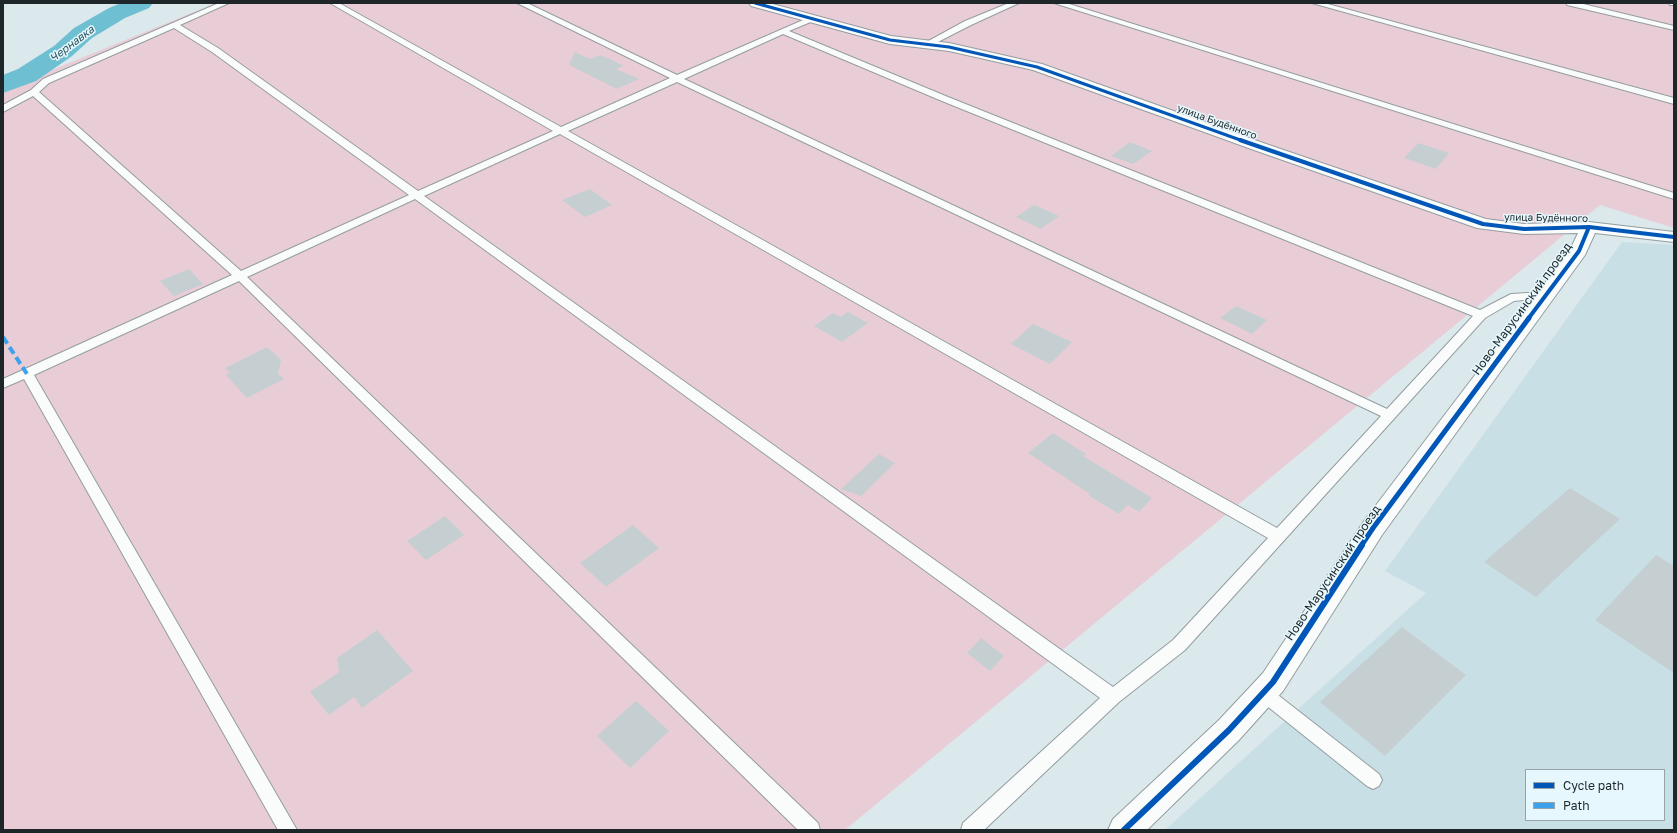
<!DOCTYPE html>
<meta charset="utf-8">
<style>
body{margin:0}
#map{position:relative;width:1677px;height:833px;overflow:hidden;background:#dbe8ec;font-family:"Golos Text",sans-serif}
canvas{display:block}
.frame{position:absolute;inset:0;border:4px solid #1e2629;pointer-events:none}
.legend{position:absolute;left:1525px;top:769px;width:140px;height:52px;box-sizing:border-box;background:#e6f8fd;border:1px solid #96a4a8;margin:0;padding:5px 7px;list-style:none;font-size:12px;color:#1e2629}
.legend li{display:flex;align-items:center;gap:8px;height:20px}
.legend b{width:20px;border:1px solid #96a4a8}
</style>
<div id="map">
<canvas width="1677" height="833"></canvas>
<div class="frame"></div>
<ul class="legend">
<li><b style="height:5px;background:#0057b8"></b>Cycle path</li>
<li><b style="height:5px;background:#3da2eb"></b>Path</li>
</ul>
</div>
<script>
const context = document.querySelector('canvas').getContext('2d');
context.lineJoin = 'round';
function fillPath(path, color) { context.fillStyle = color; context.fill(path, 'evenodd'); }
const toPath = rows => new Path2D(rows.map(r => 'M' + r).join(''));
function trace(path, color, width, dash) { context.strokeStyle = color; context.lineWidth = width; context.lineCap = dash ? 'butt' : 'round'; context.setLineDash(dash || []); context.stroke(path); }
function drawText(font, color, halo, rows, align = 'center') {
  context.font = font + ' "Golos Text",sans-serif'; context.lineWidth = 3; context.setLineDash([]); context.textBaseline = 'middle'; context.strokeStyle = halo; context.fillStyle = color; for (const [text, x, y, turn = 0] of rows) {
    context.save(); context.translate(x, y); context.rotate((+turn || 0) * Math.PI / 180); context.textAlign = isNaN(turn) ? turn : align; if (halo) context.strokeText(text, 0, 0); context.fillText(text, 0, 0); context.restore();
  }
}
fillPath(toPath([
 [1622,242,1674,245,1674,830,1165,830,1426,593,1385,571],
 [1526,770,1664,770,1664,820,1526,820]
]), '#c9dfe6');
fillPath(toPath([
 [216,3,1674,3,1674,228,1600,205,845,830,3,830,3,90]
]), '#e9cdd6');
fillPath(toPath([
 [121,3,153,3,149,8,125,18,92,38,72,56,36,81,3,93,3,75,18,69,54,46,74,28,109,8,121,3]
]), '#6fbfd3');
fillPath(toPath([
 [575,52,590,59,601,55,624,66,616,69,639,79,617,89,569,65],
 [1130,142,1152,151,1133,164,1111,156],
 [1418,143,1449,153,1436,169,1404,158],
 [590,189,612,205,585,217,562,200],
 [1034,205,1059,216,1041,229,1016,217],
 [189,269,203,284,174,296,160,281],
 [1236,306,1267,320,1252,334,1220,318],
 [848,312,868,323,842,342,814,326,833,313,841,317],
 [1033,324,1072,342,1050,364,1011,344],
 [267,347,281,360,278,374,284,379,247,398,226,375,230,373,225,368],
 [1053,433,1086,454,1083,456,1152,498,1139,512,1128,505,1119,514,1088,495,1090,494,1028,453],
 [879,454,895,463,861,496,841,489],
 [1570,488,1620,519,1536,597,1484,562],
 [445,516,464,535,426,560,407,541],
 [633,525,659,548,606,587,580,563],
 [1656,555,1674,566,1674,673,1595,620],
 [1402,627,1466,675,1385,756,1320,702],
 [377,630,413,671,362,708,354,697,329,715,310,692,339,672,337,658],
 [981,638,1004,656,990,671,967,653],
 [636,701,669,731,630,768,597,736]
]), '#c5cfd2');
const lane = toPath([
 [219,3,229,3,180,25,218,48,418,191,553,131,330,3,339,3,561,127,670,78,517,3,527,3,677,75,810,17,813,17,813,21,789,31,948,97,1480,310,1511,294,1545,292,1549,293,1551,295,1549,297,1545,298,1514,301,1485,318,1185,650,1119,702,984,830,961,830,963,823,1100,698,415,199,247,277,818,823,820,830,798,830,239,281,34,375,297,830,278,830,24,379,3,388,3,379,232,275,33,96,3,112,3,105,31,90,43,79,219,3],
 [174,28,212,52,409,195,241,271,39,92,49,83,174,28],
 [783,34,942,101,1473,316,1387,409,684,79,783,34],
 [677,82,1381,416,1277,528,568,131,677,82],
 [560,134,1268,538,1173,640,1113,687,424,196,560,134],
 [1009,3,1019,3,971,25,930,46,927,46,923,44,965,21,1009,3],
 [1054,3,1066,3,1674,193,1674,199,1054,3],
 [1312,3,1324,3,1674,98,1674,104,1312,3],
 [1566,3,1579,3,1674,26,1674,30,1567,5,1566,3],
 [1669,3,1674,3,1674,5,1670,5,1669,3],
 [1263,685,1269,688,1379,774,1382,780,1379,786,1373,789,1367,786,1257,698,1255,693,1257,688,1263,685]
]);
const street = toPath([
 [749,3,769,3,891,36,949,43,1042,64,1266,144,1486,219,1524,224,1589,222,1674,232,1674,242,1595,233,1585,255,1382,535,1283,691,1239,740,1147,830,1108,830,1113,819,1219,720,1263,673,1364,521,1570,250,1578,233,1524,234,1477,228,1254,150,1033,70,949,51,890,44,751,6,749,3]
]);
trace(lane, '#949da0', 2);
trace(street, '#949da0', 2);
fillPath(lane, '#fafcfc');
fillPath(street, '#fafcfc');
trace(toPath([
 [3,337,27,374]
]), '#3da2eb', 4, [8, 4]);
trace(toPath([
 [755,3,890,40,949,47,1037,67,1243,141]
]), '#0057b8', 3);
trace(toPath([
 [1240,140,1483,224,1524,229,1589,227,1674,237],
 [1528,319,1579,251,1589,227]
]), '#0057b8', 4);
trace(toPath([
 [1361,546,1373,528,1529,318]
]), '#0057b8', 5);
trace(toPath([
 [1124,830,1229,730,1273,682,1362,545]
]), '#0057b8', 6);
drawText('10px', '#1e2629', '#e6f8fd', [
 ["улица Будённого",1217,122,20],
 ["улица Будённого",1546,218,1]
]);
drawText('italic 11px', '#275561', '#e6f8fd', [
 ["Чернавка",72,44,-37]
]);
drawText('12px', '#1e2629', '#e6f8fd', [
 ["Ново-Марусинский проезд",1522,309,-54],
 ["Ново-Марусинский проезд",1333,573,-56]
]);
</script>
